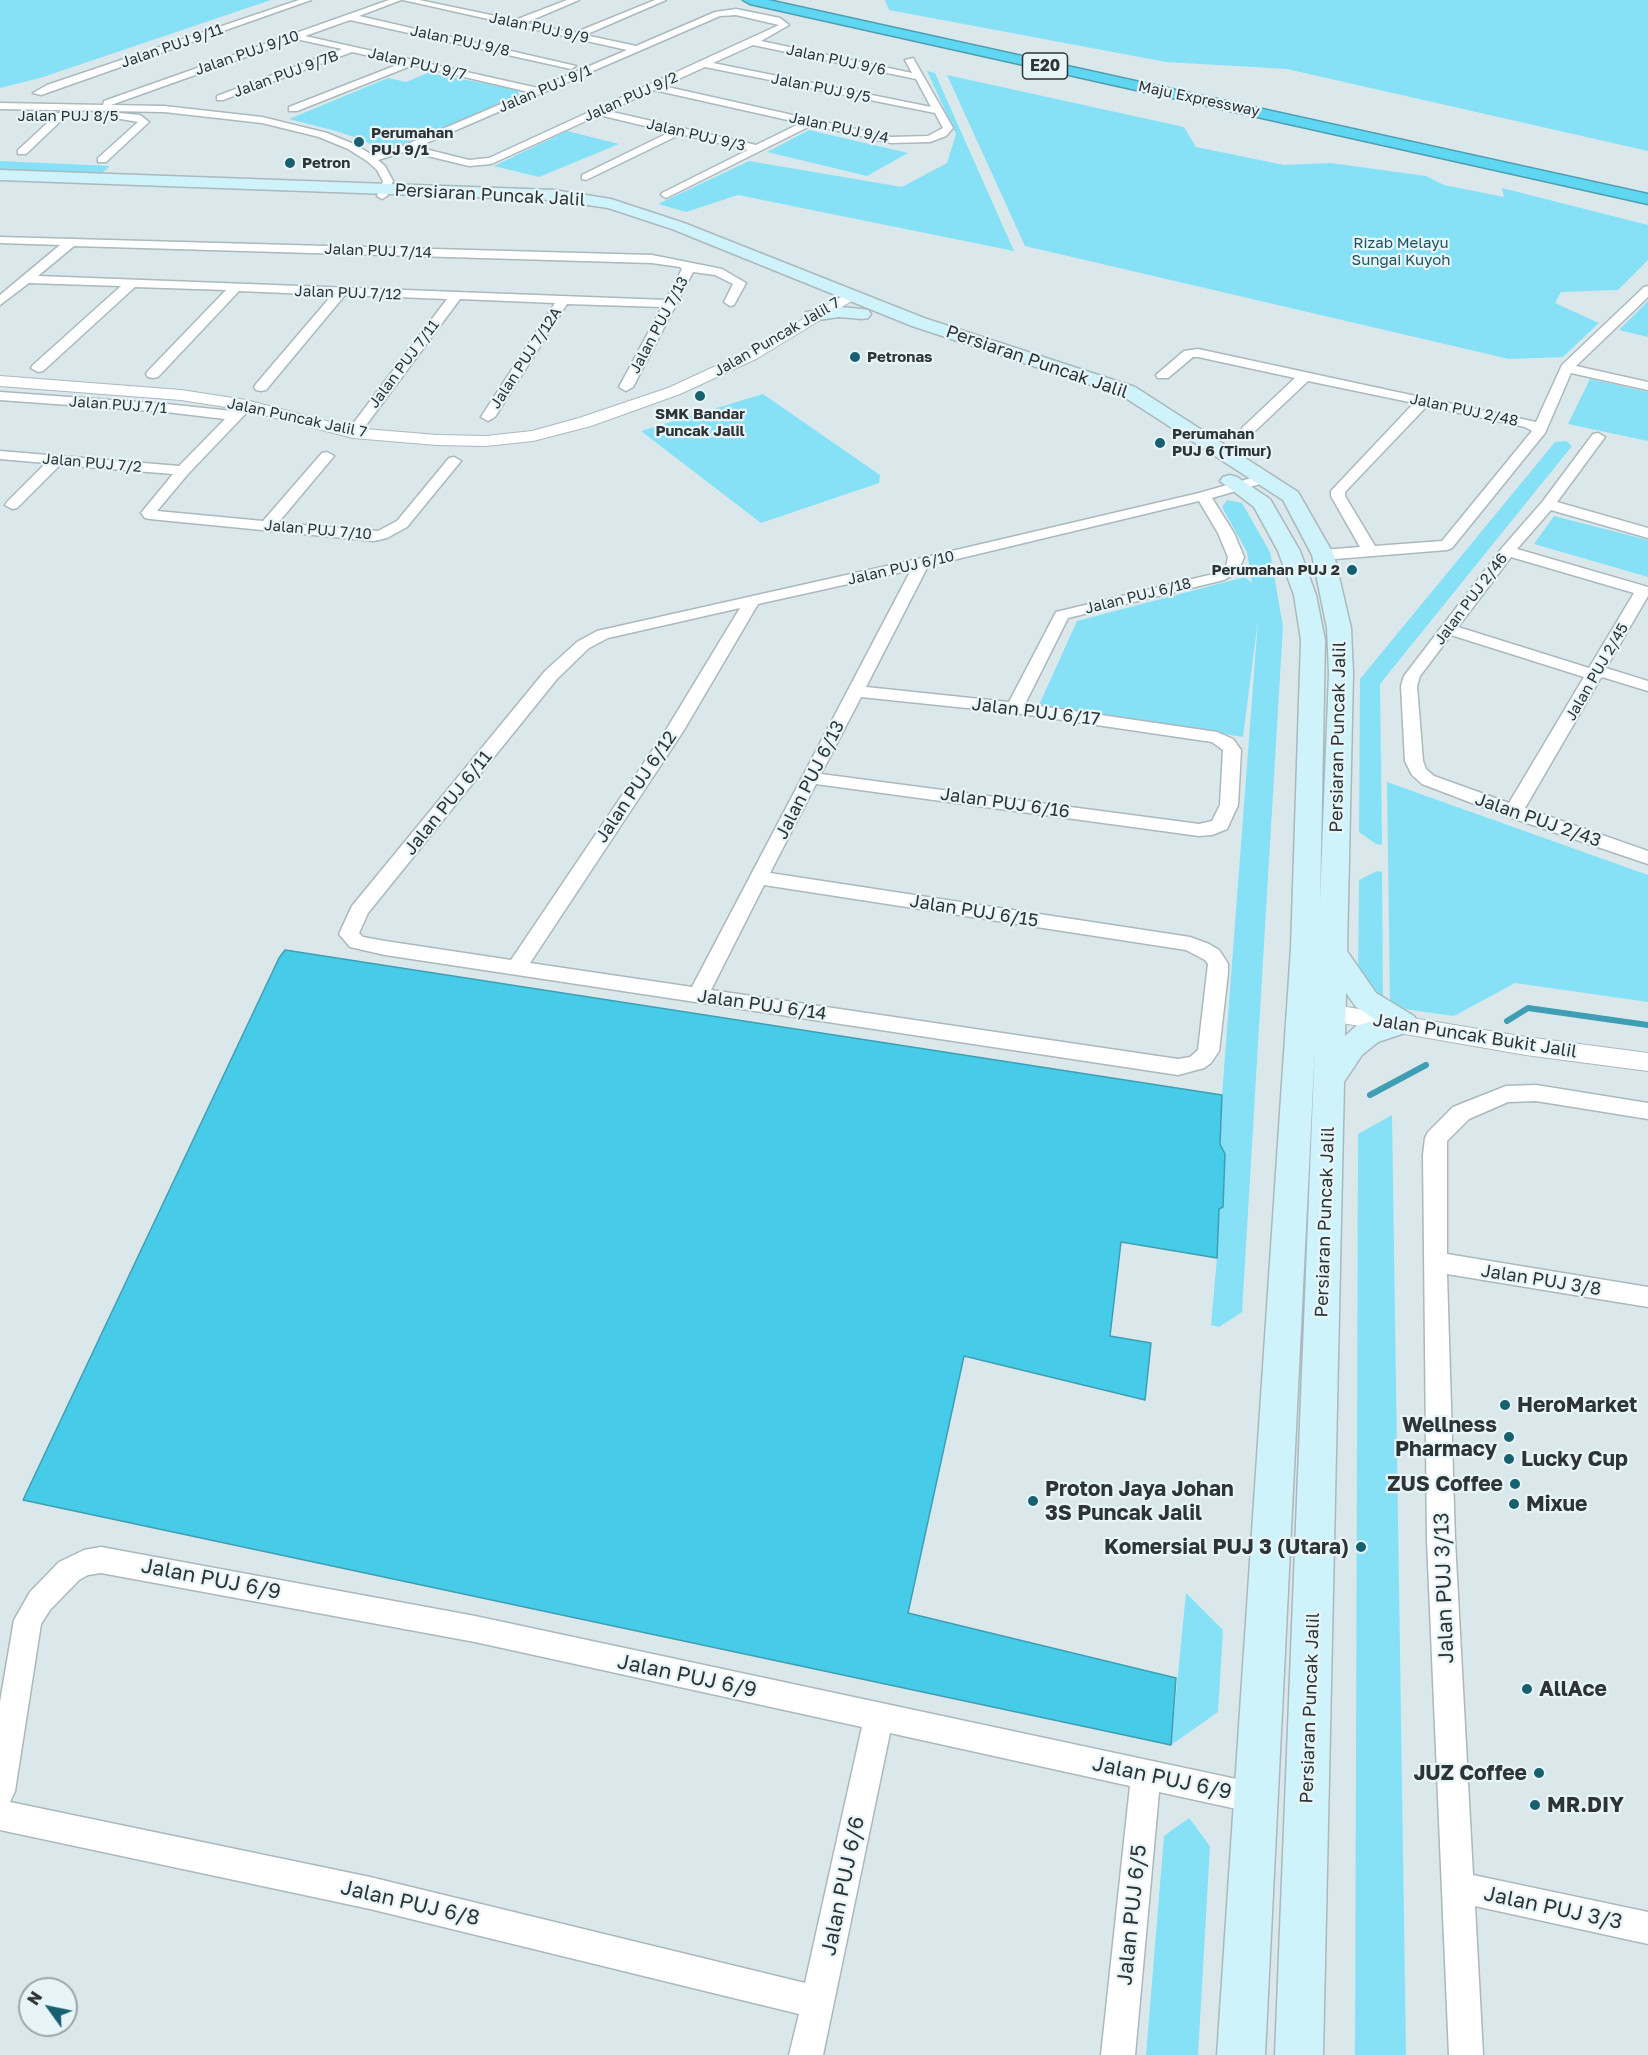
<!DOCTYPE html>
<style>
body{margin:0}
#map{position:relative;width:1648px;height:2055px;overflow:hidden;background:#dae8ec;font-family:"Golos Text",sans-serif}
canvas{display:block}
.north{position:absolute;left:18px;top:1977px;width:60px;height:60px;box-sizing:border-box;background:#e7f5f9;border:2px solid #9da7ab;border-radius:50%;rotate:303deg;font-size:16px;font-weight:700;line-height:24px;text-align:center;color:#2e3335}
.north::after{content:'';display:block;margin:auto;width:21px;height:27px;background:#17606f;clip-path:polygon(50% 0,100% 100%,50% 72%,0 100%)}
</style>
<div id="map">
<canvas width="1648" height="2055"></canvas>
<div class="north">N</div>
</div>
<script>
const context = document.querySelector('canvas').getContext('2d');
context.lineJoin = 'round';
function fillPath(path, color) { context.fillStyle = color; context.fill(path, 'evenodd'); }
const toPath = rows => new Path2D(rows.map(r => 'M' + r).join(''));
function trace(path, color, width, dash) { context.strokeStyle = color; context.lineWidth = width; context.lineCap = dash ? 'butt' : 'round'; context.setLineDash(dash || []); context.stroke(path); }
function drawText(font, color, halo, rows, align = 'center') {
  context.font = font + ' "Golos Text",sans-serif'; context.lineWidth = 4.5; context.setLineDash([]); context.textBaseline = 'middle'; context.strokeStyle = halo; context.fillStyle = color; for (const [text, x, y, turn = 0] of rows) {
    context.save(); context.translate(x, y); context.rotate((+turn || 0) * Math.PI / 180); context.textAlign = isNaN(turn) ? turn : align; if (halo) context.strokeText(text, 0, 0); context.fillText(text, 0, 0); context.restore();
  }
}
fillPath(toPath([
 [0,0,271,0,40,78,0,88],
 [885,0,1648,0,1648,151,1287,69,1166,62,889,10],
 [927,71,935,73,1014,251,738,195,686,212,658,204,749,161,902,187,947,163,956,134],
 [428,73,517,89,520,96,401,145,380,150,363,140,336,131,289,119,388,78,406,82],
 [947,75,1184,127,1196,147,1284,165,1331,163,1426,176,1444,185,1504,197,1502,188,1648,225,1648,260,1618,290,1561,292,1555,303,1599,323,1563,357,1509,359,1025,246],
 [809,130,908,153,867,176,767,152],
 [567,131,619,144,539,177,494,166],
 [0,161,110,166,102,173,0,171],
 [1648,301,1648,337,1619,330],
 [1590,379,1648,392,1648,441,1568,424],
 [763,394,880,475,879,483,761,523,641,431],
 [1566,441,1572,446,1380,684,1382,845,1376,844,1359,832,1360,679,1555,442],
 [1227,500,1242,503,1270,552,1283,626,1242,1312,1219,1327,1211,1325,1217,1258,1222,1095,1258,620,1243,737,1039,705,1077,621,1245,577,1252,583,1247,552,1222,507],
 [1554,516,1648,540,1648,577,1534,544],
 [1387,782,1648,875,1648,1002,1515,983,1454,1016,1390,1007],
 [1377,871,1382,872,1383,1001,1358,981,1359,880],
 [1392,1115,1406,2055,1355,2055,1358,1134],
 [1186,1593,1223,1630,1218,1712,1171,1745],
 [1189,1818,1210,1846,1198,2055,1146,2055,1164,1836]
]), '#86e1f7');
const water = toPath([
 [285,950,1222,1095,1220,1144,1225,1154,1223,1207,1219,1209,1217,1258,1121,1242,1110,1336,1151,1343,1145,1400,964,1356,908,1613,1176,1678,1171,1745,23,1500,279,958,285,950]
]);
fillPath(water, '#46cce9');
trace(water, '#3f9eb3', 1.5);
trace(toPath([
 [1507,1021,1528,1008,1648,1025],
 [1370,1095,1426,1065]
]), '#3f9eb3', 6);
const minor = toPath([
 [299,0,311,0,41,95,33,93,47,85,299,0],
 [389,0,401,0,359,16,576,66,571,69,350,20,305,36,538,88,627,50,403,0,419,0,515,20,567,0,579,0,525,23,574,33,655,0,666,0,585,35,636,46,715,12,736,9,780,18,789,25,761,41,912,73,905,60,913,58,953,128,946,136,930,142,891,143,812,125,666,198,661,195,662,193,748,150,681,134,586,180,582,179,582,175,670,132,599,115,491,164,469,166,407,151,378,160,385,166,393,181,387,196,382,199,377,196,383,181,377,170,367,161,348,149,319,137,262,123,164,112,0,109,0,103,103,105,104,101,389,0],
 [736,15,779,25,489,158,469,160,417,147,720,16,736,15],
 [296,39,342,49,217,96,217,100,223,100,352,52,402,63,289,107,289,111,297,111,413,65,529,92,403,146,372,155,356,145,327,133,262,117,164,106,111,105,296,39],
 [753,45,916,79,931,107,713,63,753,45],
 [705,67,935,113,943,128,928,136,891,137,663,86,705,67],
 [654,90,801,123,756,145,608,111,654,90],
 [58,113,67,115,26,154,18,154,18,150,58,113],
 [119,113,140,115,149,122,106,162,98,162,98,158,138,122,115,118,114,116,119,113],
 [0,237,652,255,722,269,746,283,734,305,730,306,724,302,733,284,715,275,693,272,633,387,626,391,619,387,662,307,567,304,495,417,488,421,481,417,555,303,460,299,358,436,353,437,346,433,447,299,345,295,266,390,261,391,256,390,254,387,256,384,332,295,239,291,158,377,153,378,148,377,146,374,148,371,226,290,135,287,43,371,38,372,31,368,33,365,121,286,29,283,0,305,0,295,60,245,0,243,0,237],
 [74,246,652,263,680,267,682,269,666,300,38,276,74,246],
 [1648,286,1648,297,1576,366,1648,382,1648,390,1571,373,1545,433,1452,548,1447,550,1323,560,1315,555,1323,550,1360,547,1331,496,1331,491,1414,403,1308,381,1253,433,1248,434,1243,433,1241,430,1243,427,1295,378,1198,357,1193,357,1168,378,1158,378,1156,375,1184,351,1198,349,1536,422,1562,365,1644,287,1648,286],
 [1427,406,1525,427,1532,431,1442,541,1375,546,1345,496,1345,492,1427,406],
 [0,392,166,404,232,411,241,402,251,402,253,405,251,408,188,474,157,511,263,521,322,453,327,452,334,456,278,523,378,531,397,521,449,458,454,457,461,461,407,527,387,538,374,541,150,519,145,518,141,513,173,474,60,465,17,508,12,509,5,505,7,502,46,463,0,459,0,451,179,466,225,419,166,412,0,400,0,392],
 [1598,433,1605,437,1557,502,1648,528,1648,538,1551,510,1517,549,1648,587,1648,596,1606,668,1648,681,1648,691,1602,677,1600,679,1525,808,1648,851,1648,864,1506,816,1422,784,1412,775,1405,761,1401,686,1404,676,1502,548,1543,501,1593,434,1598,433],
 [1511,557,1634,593,1589,668,1458,627,1511,557],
 [1451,635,1584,677,1509,803,1434,776,1426,769,1423,761,1417,686,1420,676,1451,635],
 [1262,475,1269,479,1267,482,1212,498,1234,533,1244,557,1238,572,1224,580,1068,618,1025,704,1217,732,1233,739,1241,750,1238,805,1227,829,1212,835,1199,836,816,784,770,873,1190,937,1209,944,1219,950,1225,959,1228,964,1228,973,1219,1051,1211,1063,1204,1068,1178,1075,385,955,350,947,339,934,352,906,545,671,577,642,597,631,922,558,1199,493,1262,475],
 [1199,501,1218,533,1228,557,1226,567,1213,574,1056,612,1009,702,866,687,928,566,1199,501],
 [911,570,692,987,530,963,684,730,758,604,911,570],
 [740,608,666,730,511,960,385,941,363,937,359,933,368,913,557,679,589,648,608,638,740,608],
 [861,697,1015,713,1212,742,1223,750,1220,805,1212,821,1199,824,821,774,861,697],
 [764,885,1186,950,1205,960,1208,964,1198,1050,1190,1057,1178,1059,711,990,764,885],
 [1536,1085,1648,1103,1648,1119,1536,1101,1508,1102,1469,1119,1447,1141,1447,1254,1648,1287,1648,1307,1447,1274,1455,1540,1473,1875,1648,1912,1648,1944,1475,1906,1483,2055,1449,2055,1427,1540,1423,1155,1425,1138,1428,1132,1453,1107,1506,1086,1536,1085],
 [101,1547,475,1616,1255,1783,1266,1787,1270,1798,1266,1809,1255,1813,1159,1792,1135,2055,1101,2055,1130,1786,890,1733,823,2055,789,2055,799,2014,370,1909,0,1830,0,1702,14,1620,30,1592,59,1562,84,1550,101,1547],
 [101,1573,475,1642,862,1727,805,1983,370,1877,10,1802,15,1791,41,1624,50,1610,79,1580,88,1575,101,1573]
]);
const tertiary = toPath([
 [850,292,857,296,855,299,756,359,680,394,591,426,533,441,486,446,437,445,353,438,245,410,181,400,0,386,0,376,181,390,246,400,353,428,437,435,486,436,532,431,579,418,668,388,744,353,850,292],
 [1311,1001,1526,1037,1648,1053,1648,1071,1526,1055,1302,1016,1298,1010,1302,1004,1311,1001]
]);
const secondary = toPath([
 [0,170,554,190,611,199,684,223,924,318,1135,387,1298,492,1334,555,1351,628,1353,673,1347,951,1376,993,1414,1016,1418,1023,1414,1030,1378,1042,1362,1055,1344,1082,1323,2055,1275,2055,1315,1045,1265,2055,1217,2055,1291,948,1301,640,1294,595,1278,551,1254,507,1220,481,1223,477,1230,475,1237,477,1270,499,1300,551,1316,595,1325,640,1320,902,1329,673,1327,628,1312,555,1283,500,1121,395,912,326,672,229,608,208,554,200,0,180,0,170],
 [1346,993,1356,1007,1376,1020,1356,1026,1345,1036,1346,993],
 [839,307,862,309,868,310,871,314,868,318,862,319,839,317,812,321,806,320,803,316,806,312,839,307]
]);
const motorway = toPath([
 [743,0,768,0,1648,194,1648,204,750,4,743,0]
]);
trace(minor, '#abb8bc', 3);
trace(tertiary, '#abb8bc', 2);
trace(secondary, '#abb8bc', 3);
trace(motorway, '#4e9eb0', 3);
fillPath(minor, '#fff');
fillPath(tertiary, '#fff');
fillPath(secondary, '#cff3fb');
fillPath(motorway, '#60d7f2');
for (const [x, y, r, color] of [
 [359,142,6,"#17606f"],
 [290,163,6,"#17606f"],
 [855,357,6,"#17606f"],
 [700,396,6,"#17606f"],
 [1160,443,6,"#17606f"],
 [1352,570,6,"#17606f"],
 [1505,1405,6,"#17606f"],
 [1509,1437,6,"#17606f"],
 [1509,1459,6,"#17606f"],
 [1515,1484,6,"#17606f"],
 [1033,1501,6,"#17606f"],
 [1514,1504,6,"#17606f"],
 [1361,1547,6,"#17606f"],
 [1527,1689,6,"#17606f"],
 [1539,1773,6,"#17606f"],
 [1535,1805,6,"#17606f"]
]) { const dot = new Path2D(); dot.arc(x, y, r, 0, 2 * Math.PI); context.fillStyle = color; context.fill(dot); trace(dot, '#e7f5f9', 2); }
drawText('15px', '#2e3335', '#e7f5f9', [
 ["Jalan PUJ 9/9",539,28,12],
 ["Jalan PUJ 9/8",460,41,12],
 ["Jalan PUJ 9/11",172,46,-19],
 ["Jalan PUJ 9/10",247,53,-19],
 ["Jalan PUJ 9/6",836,60,12],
 ["Jalan PUJ 9/7",417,64,13],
 ["Jalan PUJ 9/7B",286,74,-20],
 ["Jalan PUJ 9/5",821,88,11],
 ["Jalan PUJ 9/1",545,89,-23],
 ["Jalan PUJ 9/2",631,97,-24],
 ["Maju Expressway",1199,99,12],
 ["Jalan PUJ 8/5",68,116],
 ["Jalan PUJ 9/4",839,128,12],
 ["Jalan PUJ 9/3",696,135,13],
 ["Jalan PUJ 7/14",378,251,2],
 ["Jalan PUJ 7/12",348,293,2],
 ["Jalan PUJ 7/13",659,325,-62],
 ["Jalan Puncak Jalil 7",777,337,-30],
 ["Jalan PUJ 7/12A",526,358,-57],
 ["Jalan PUJ 7/11",404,364,-53],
 ["Jalan PUJ 7/1",118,405,4],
 ["Jalan PUJ 2/48",1464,410,12],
 ["Jalan Puncak Jalil 7",297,418,12],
 ["Jalan PUJ 7/2",92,463,5],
 ["Jalan PUJ 7/10",318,530,5],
 ["Jalan PUJ 6/10",901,568,-13],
 ["Jalan PUJ 6/18",1138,596,-14],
 ["Jalan PUJ 2/46",1471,599,-53],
 ["Jalan PUJ 2/45",1597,672,-60]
]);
drawText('bold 15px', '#2e3335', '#e7f5f9', [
 ["Perumahan",371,133],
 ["PUJ 9/1",371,150],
 ["Petron",302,163],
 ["Petronas",867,357],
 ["SMK Bandar",700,414,"center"],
 ["Puncak Jalil",700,431,"center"],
 ["Perumahan",1172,434],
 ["PUJ 6 (Timur)",1172,451],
 ["Perumahan PUJ 2",1340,570,"right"]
], 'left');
drawText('15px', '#1c5360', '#e7f5f9', [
 ["Rizab Melayu",1401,243],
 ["Sungai Kuyoh",1401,260]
]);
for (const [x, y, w] of [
 [1045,66,45]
]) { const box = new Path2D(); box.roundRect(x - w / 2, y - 13, w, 26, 4.5); context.fillStyle = '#e7f5f9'; context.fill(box); trace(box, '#2e3335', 1.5); }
drawText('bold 16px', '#2e3335', null, [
 ["E20",1045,66]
]);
drawText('18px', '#2e3335', '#e7f5f9', [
 ["Persiaran Puncak Jalil",490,195,3],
 ["Persiaran Puncak Jalil",1037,362,19],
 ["Jalan PUJ 6/17",1036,712,7],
 ["Persiaran Puncak Jalil",1338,737,-89],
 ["Jalan PUJ 6/13",810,780,-63],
 ["Jalan PUJ 6/12",636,787,-56],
 ["Jalan PUJ 6/11",448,803,-51],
 ["Jalan PUJ 6/16",1005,803,8],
 ["Jalan PUJ 2/43",1538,820,19],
 ["Jalan PUJ 6/15",974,911,9],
 ["Jalan PUJ 6/14",762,1005,8],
 ["Jalan Puncak Bukit Jalil",1475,1036,9],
 ["Persiaran Puncak Jalil",1325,1222,-88],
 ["Jalan PUJ 3/8",1541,1280,9],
 ["Persiaran Puncak Jalil",1310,1708,-88]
]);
drawText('bold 21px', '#2e3335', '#e7f5f9', [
 ["HeroMarket",1517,1405],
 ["Wellness",1497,1425,"right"],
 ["Pharmacy",1497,1449,"right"],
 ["Lucky Cup",1521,1459],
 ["ZUS Coffee",1503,1484,"right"],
 ["Proton Jaya Johan",1045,1489],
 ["3S Puncak Jalil",1045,1513],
 ["Mixue",1526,1504],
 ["Komersial PUJ 3 (Utara)",1349,1547,"right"],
 ["AllAce",1539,1689],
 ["JUZ Coffee",1527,1773,"right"],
 ["MR.DIY",1547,1805]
], 'left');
drawText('21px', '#2e3335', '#e7f5f9', [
 ["Jalan PUJ 6/9",211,1579,11],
 ["Jalan PUJ 3/13",1444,1588,-92],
 ["Jalan PUJ 6/9",687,1676,12],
 ["Jalan PUJ 6/9",1162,1778,12],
 ["Jalan PUJ 6/6",843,1886,-78],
 ["Jalan PUJ 6/8",410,1903,13],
 ["Jalan PUJ 3/3",1553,1908,12],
 ["Jalan PUJ 6/5",1132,1915,-84]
]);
</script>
